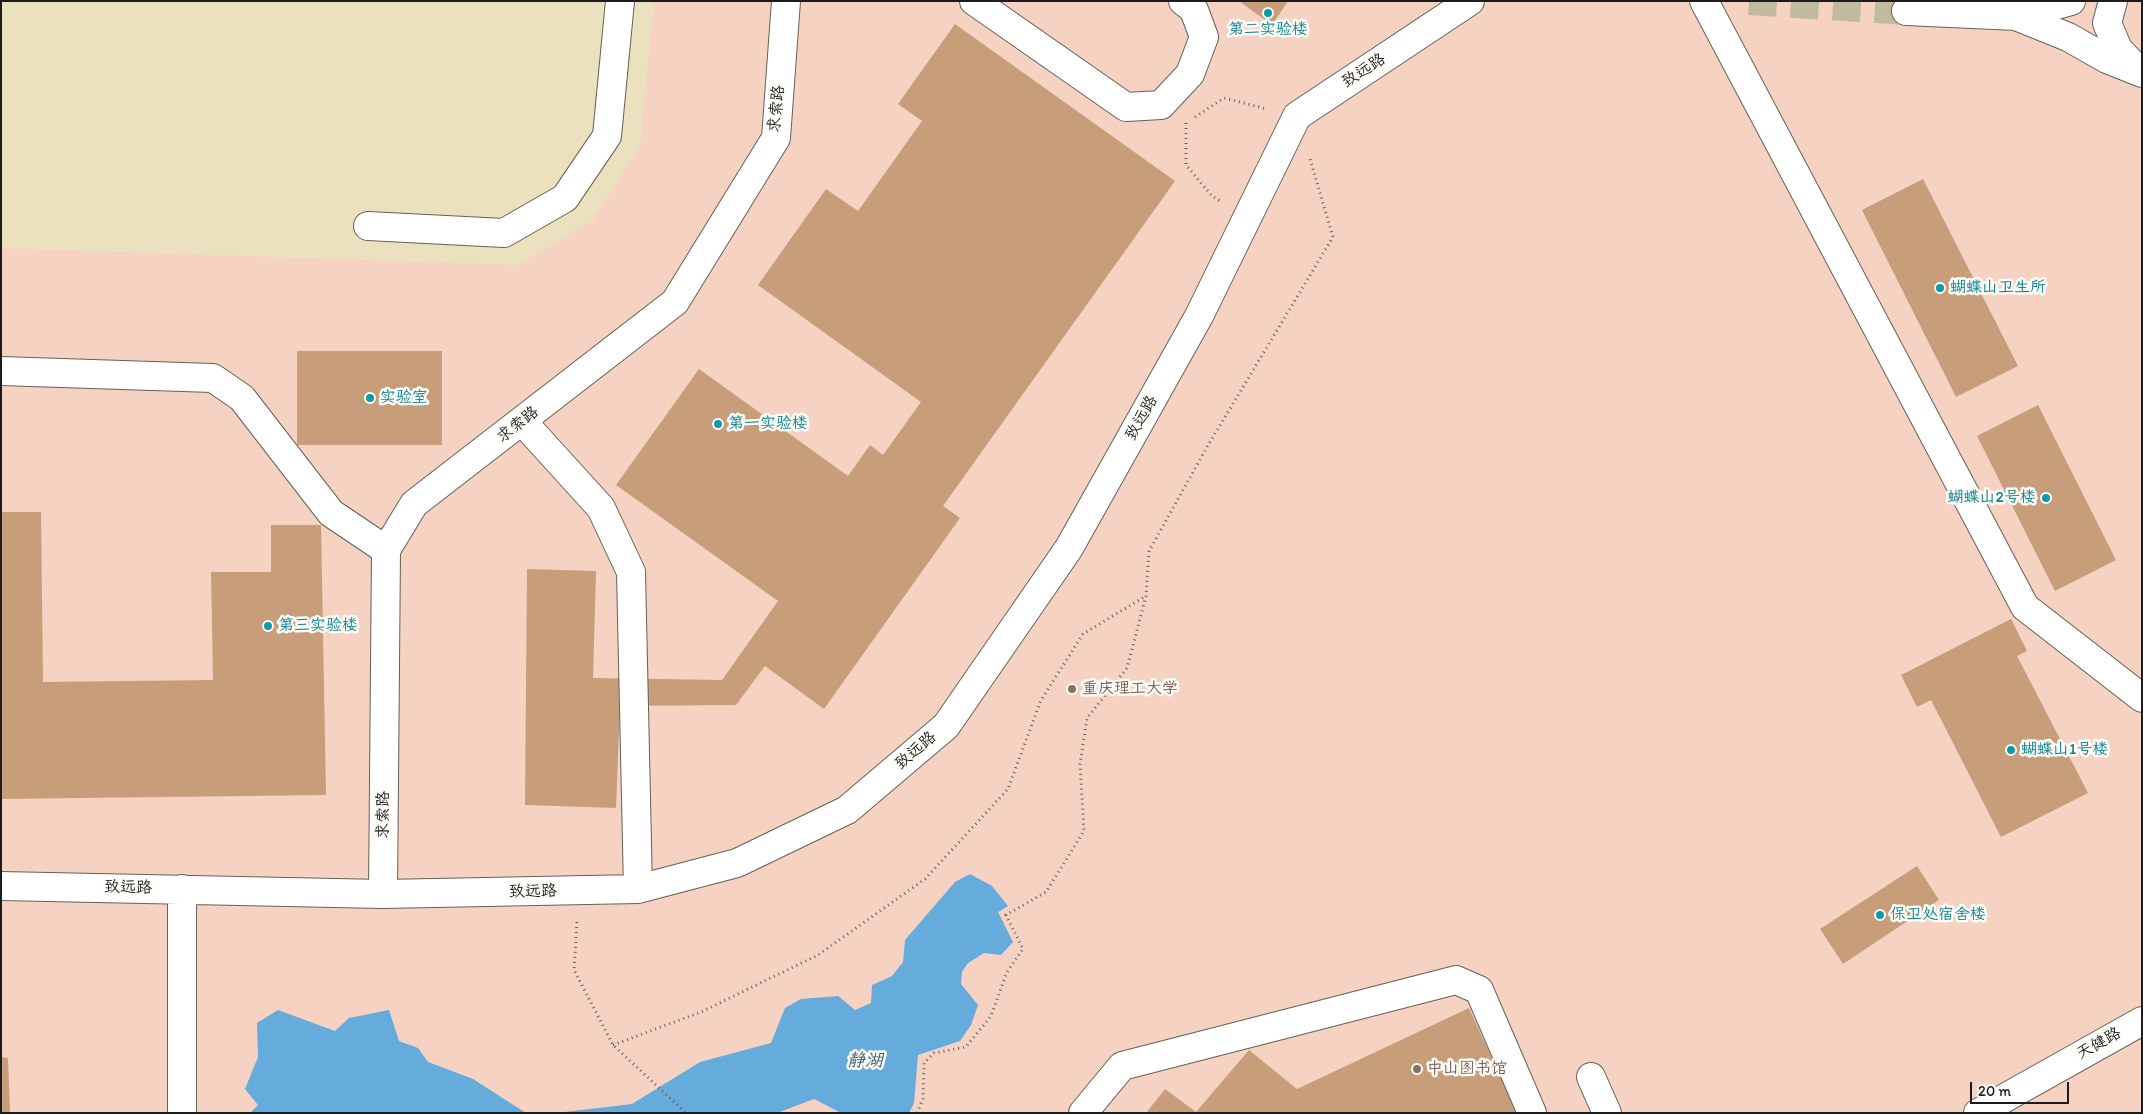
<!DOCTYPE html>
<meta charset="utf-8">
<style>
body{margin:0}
#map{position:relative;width:2143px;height:1114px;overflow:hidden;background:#ece1bf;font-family:Itim,sans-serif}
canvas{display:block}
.frame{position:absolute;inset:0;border:2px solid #1c1c1c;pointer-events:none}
.scale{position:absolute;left:1970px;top:1082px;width:99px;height:22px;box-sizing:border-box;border:2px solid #1c1c1c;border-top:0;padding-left:6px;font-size:15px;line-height:18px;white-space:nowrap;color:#1c1c1c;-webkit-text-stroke:4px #fdfcf7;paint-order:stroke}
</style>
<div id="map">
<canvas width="2143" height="1114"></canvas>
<div class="frame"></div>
<div class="scale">20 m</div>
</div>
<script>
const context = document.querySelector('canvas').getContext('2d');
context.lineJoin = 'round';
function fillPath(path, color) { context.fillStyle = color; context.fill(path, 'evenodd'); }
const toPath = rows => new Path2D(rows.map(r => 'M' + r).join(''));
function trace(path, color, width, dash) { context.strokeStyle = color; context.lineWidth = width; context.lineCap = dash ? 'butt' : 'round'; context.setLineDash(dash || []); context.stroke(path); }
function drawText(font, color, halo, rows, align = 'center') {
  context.font = font + ' Itim,"LXGW WenKai TC",sans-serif'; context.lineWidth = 5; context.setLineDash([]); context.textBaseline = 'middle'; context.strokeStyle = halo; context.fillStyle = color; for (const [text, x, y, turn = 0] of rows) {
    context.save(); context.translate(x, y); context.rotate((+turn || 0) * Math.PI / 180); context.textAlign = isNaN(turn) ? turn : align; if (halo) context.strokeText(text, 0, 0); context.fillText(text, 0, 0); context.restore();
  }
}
fillPath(toPath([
 [654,1,2142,1,2142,1113,1,1113,1,248,518,265,592,221,640,145]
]), '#f6d2c3');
fillPath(toPath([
 [970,874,992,886,1008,906,998,912,1013,942,1001,955,984,953,968,963,962,972,961,984,978,1005,971,1025,960,1041,918,1055,914,1103,909,1113,841,1113,814,1099,777,1113,556,1113,632,1104,700,1062,771,1043,785,1008,801,999,838,996,855,1010,871,1003,872,985,892,976,903,962,905,940,955,882],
 [278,1010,335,1031,349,1018,389,1010,399,1041,418,1048,428,1062,473,1079,526,1113,250,1113,258,1105,245,1089,258,1057,257,1023]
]), '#65abdb');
fillPath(toPath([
 [1239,1,1288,1,1272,25],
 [955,24,1175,181,943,506,960,518,824,709,765,666,736,705,620,706,616,808,525,805,527,569,596,571,593,678,722,680,778,601,616,485,699,369,848,476,870,445,883,455,921,402,758,285,826,189,858,211,922,121,898,104],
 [1923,179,2018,366,1956,397,1862,210],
 [297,351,442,351,442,445,297,445],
 [2038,405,2116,560,2055,591,1977,436],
 [1,512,41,512,43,682,213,680,211,572,271,572,271,525,321,525,326,795,1,799],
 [2011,619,2027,651,2017,656,2088,793,2001,837,1931,700,1917,707,1901,675],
 [1917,866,1939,900,1843,964,1820,929],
 [1469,1008,1517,1113,1146,1113,1165,1089,1196,1112,1249,1050,1297,1089],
 [1,1057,8,1058,10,1113,1,1113]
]), '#c79e79');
trace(toPath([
 [1749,1,1906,11]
]), '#c2ba9e', 28, [28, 14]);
const minor = toPath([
 [974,1,1126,107,1161,105,1190,74,1204,37,1194,10,1183,1],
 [1704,1,2025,607,2142,698],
 [2071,1,2016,16,2068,37,2107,59,2142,73],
 [2113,1,2107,23,2118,49,2139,71],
 [1906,11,2016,16],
 [368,226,504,233,565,198,607,136,620,1],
 [1,371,213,378,242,398,331,513,386,550],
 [522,421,601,508,631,572,638,889],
 [1,886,383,894,638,889,737,863,847,810,946,726,1069,548,1199,316,1297,116,1470,1],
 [383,894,386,550,414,504,675,302,776,138,786,1],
 [1591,1077,1607,1113],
 [182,1113,182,889],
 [1083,1113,1122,1066,1456,980,1479,990,1532,1113],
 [1978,1113,2142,1021]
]);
trace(minor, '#656155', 30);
trace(toPath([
 [1195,117,1224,98,1267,109],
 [1186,123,1186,165,1212,196,1222,202],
 [577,922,574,970,613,1045,686,1113],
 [613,1045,701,1012,818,955,925,879,1008,789,1041,700,1083,634,1146,596],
 [917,1113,923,1099,924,1063,934,1053,966,1047,991,1016,1007,972,1023,949,1006,915,1046,892,1084,831,1080,764,1087,718,1127,668,1146,596,1149,551,1207,447,1333,237,1310,159]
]), '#656155', 3, [1, 4]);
trace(minor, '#fff', 28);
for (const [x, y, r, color] of [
 [1268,13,5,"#0f9aa8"],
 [1940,288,5,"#0f9aa8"],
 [370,398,5,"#0f9aa8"],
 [718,424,5,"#0f9aa8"],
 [2046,498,5,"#0f9aa8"],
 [268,626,5,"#0f9aa8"],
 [1072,689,5,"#8d6e63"],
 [2011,750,5,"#0f9aa8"],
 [1880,915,5,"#0f9aa8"],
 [1417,1069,5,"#8d6e63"]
]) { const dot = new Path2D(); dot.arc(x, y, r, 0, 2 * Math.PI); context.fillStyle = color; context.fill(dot); trace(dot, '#fdfcf7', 2); }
drawText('16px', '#0d838f', '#fdfcf7', [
 ["第二实验楼",1268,30,"center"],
 ["蝴蝶山卫生所",1950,288],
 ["实验室",380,398],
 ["第一实验楼",728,424],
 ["蝴蝶山2号楼",2036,498,"right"],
 ["第三实验楼",278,626],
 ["蝴蝶山1号楼",2021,750],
 ["保卫处宿舍楼",1890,915]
], 'left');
drawText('16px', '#1c1c1c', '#fdfcf7', [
 ["致远路",1364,71,-33],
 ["求索路",777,109,-84],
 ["致远路",1142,418,-61],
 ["求索路",518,425,-38],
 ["致远路",916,751,-41],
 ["求索路",384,815,-90],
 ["致远路",128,888,1],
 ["致远路",533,892,-1],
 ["天健路",2099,1044,-29]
]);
drawText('16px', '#785e54', '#fdfcf7', [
 ["重庆理工大学",1082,689],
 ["中山图书馆",1427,1069]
], 'left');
drawText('italic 18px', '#3d5c72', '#fdfcf7', [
 ["静湖",865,1061]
]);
</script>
